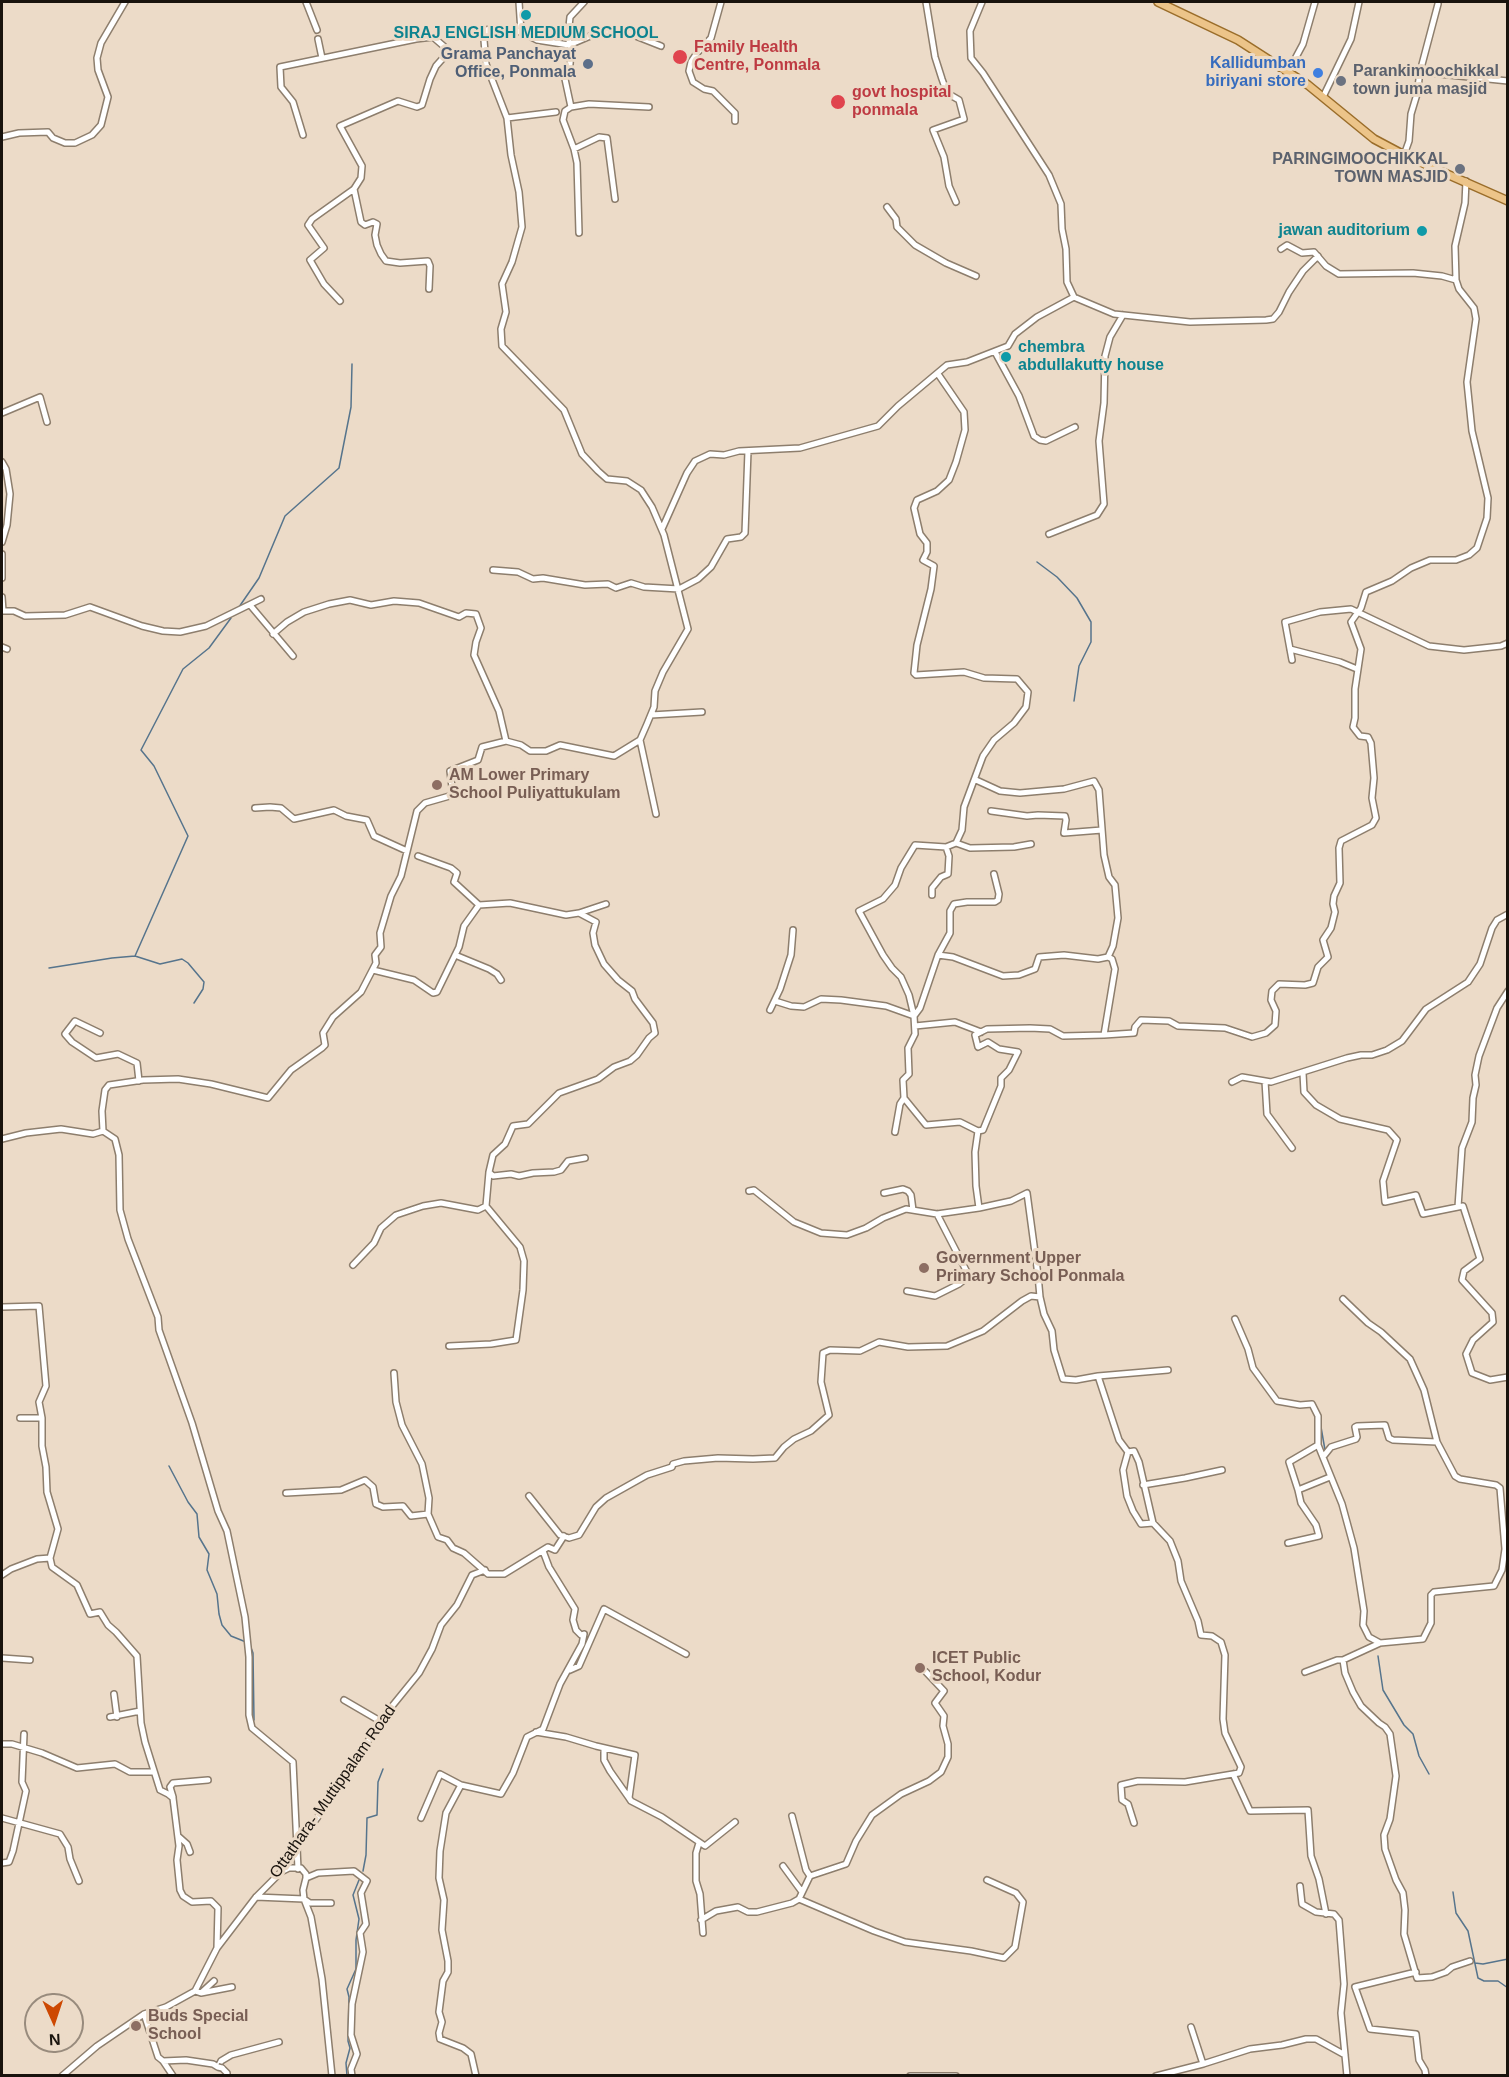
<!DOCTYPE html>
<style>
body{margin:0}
#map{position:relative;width:1509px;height:2077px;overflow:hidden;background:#ecdbc8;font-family:Arial,sans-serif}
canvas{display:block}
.frame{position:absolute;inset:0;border:3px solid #19130d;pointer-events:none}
.north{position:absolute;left:24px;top:1993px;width:60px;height:60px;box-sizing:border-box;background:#ecdbc8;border:2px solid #988b7d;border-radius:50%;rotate:177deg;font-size:16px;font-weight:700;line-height:24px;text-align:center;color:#19130d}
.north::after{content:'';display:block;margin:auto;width:21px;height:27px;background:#cd4802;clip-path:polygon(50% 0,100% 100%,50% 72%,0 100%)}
</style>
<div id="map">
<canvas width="1509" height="2077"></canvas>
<div class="frame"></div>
<div class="north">N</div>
</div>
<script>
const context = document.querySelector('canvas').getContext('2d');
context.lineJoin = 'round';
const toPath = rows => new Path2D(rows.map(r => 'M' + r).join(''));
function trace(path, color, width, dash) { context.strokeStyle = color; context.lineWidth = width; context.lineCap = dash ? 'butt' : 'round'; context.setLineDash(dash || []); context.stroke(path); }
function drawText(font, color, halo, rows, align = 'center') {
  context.font = font + ' Arial,sans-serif'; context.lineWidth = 6; context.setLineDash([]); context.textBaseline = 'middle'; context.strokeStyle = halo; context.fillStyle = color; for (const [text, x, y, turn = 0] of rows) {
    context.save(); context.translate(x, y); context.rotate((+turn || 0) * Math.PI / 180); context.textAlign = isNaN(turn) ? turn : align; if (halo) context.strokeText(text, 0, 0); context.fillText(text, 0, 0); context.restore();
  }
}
trace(toPath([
 [1037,562,1057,577,1077,598,1091,622,1091,642,1079,666,1074,701],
 [239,607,259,578,285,516,339,468,351,407,352,364],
 [135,956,188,836,154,766,141,750,183,669,209,648,231,618],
 [49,968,112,958,135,956,160,964,182,959,188,963,204,982,203,989,194,1003],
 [1321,1427,1325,1450],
 [169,1466,188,1502,197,1514,199,1537,209,1554,207,1570,217,1594,219,1614,222,1625,231,1636,246,1642],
 [250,1645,253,1653,254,1720],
 [1378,1656,1383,1690,1404,1725,1413,1734,1419,1756,1429,1774],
 [363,1871,366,1855,367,1818,377,1815,378,1782,383,1769],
 [1453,1892,1456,1913,1468,1931,1478,1978,1484,1981,1498,1981,1508,1988],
 [1475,1963,1483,1964,1508,1959],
 [347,2076,346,2063,350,2048,348,2041,349,1997,347,1989,356,1969,356,1940,359,1919,353,1895,359,1880]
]), '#56748c', 1.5);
const minor = toPath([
 [306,2,317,30],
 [519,2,521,32,537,40,569,45,602,31,623,31,661,46],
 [721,2,711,38,697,53,691,62,689,71,693,82,704,89,713,91,735,113,735,121],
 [926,2,935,57,942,79,947,93,959,100,964,119,933,130,944,157,949,186,956,202],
 [318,39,322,58],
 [1288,72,1303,44,1315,2],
 [1420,72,1508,81],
 [1323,97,1351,39,1359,2],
 [571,107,565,79,570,64,571,50,568,36,570,17,584,2],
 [507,118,486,64,484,40,486,30,495,28,521,32],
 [303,135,293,102,281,87,280,67,416,39,433,37,454,55],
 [2,137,19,133,48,132,53,138,65,143,75,143,92,135,101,125,108,97,98,70,97,58,101,43,125,2],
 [574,149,599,137,607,138,615,199],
 [1404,155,1409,141,1411,114,1417,94,1420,72,1438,4],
 [354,189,361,222,365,225,373,222,377,224,375,235,377,245,381,254,386,261,400,263,428,261,430,266,429,289],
 [887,207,896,219,897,227,915,245,946,263,976,276],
 [579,233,577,163,574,149,563,120,565,111,571,107,589,104,649,107],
 [1281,249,1287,245,1302,253,1314,252,1326,266,1339,274,1413,273,1442,276,1456,280],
 [1076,298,1114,314,1190,322,1266,320,1273,319,1279,312,1289,292,1303,271,1318,256],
 [340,301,324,284,310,260,324,248,308,225,312,219,354,189,361,178,362,166,340,126,398,101,417,107,422,105,430,79,436,66,444,57,458,54,485,56],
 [995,352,1019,396,1034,436,1040,440,1046,441,1075,427],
 [938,374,964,412,965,430,956,462,949,480,937,491,917,500,914,508,920,534,927,543,927,552,923,560,934,566,931,589,917,645,914,673,916,675,964,672,984,678,1017,679,1028,692,1026,707,1014,723,994,740,983,756,964,807,962,830,956,843,946,847,915,845,901,868,895,885,883,899,859,911,883,955,892,968,901,977,909,995,914,1016,915,1034,908,1048,909,1074,903,1080,904,1098,926,1125,960,1122,978,1131,983,1130,1001,1086,1001,1078,1009,1070,1018,1052,999,1049,988,1042,978,1047,975,1035,987,1029,1030,1028,1050,1029,1063,1036,1104,1035],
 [2,413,40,397,47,422],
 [2,462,6,469,10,494,7,525,2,542],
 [662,529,687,473,695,461,710,454,724,455,739,451,800,448,878,426,898,406,947,365,967,362,1008,346,1015,334,1037,317,1074,297,1067,282,1066,249,1062,229,1061,204,1049,175,983,73,971,58,970,31,982,2],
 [1049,534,1097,515,1104,504,1099,441,1104,403,1105,356,1110,337,1123,315],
 [2,554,2,578],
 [493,570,518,572,533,579,543,578,585,585,608,584,616,588,631,583,644,587,679,589,698,579,711,567,727,539,741,537,745,533,748,451],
 [2,597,3,611,14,611,25,616,65,615,90,607,142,626,163,631,180,632,206,626,261,599],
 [250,605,293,656],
 [273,634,287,622,304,612,329,604,350,600,371,605,394,601,419,603,459,617,466,613,476,614,481,628,476,642,474,655,499,711,506,741],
 [2,647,7,649],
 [1290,649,1340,662,1357,669],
 [1292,660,1285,622,1320,612,1351,609,1429,646,1464,650,1501,646,1508,643],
 [651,715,702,712],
 [640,740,656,814],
 [976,780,1000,791,1020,793,1064,789,1094,781,1099,790,1104,855,1109,877,1115,885,1118,918,1113,946,1108,957,1112,959,1115,969,1104,1035,1134,1033,1135,1027,1141,1020,1169,1021,1178,1026,1225,1028,1252,1037,1266,1033,1275,1025,1276,1011,1271,1000,1272,991,1279,984,1305,985,1313,983,1318,967,1328,957,1323,940,1331,928,1335,912,1333,904,1334,896,1340,883,1339,848,1341,841,1372,825,1376,818,1372,798,1374,778,1371,743,1368,737,1360,736,1353,727,1355,718,1355,689,1361,649,1351,622,1361,608,1366,592,1392,581,1411,568,1430,560,1456,560,1469,555,1477,548,1487,518,1488,498,1472,431,1467,382,1476,319,1474,308,1459,289,1456,280,1455,246,1465,203,1466,181],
 [255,808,270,807,281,808,294,819,334,810,346,816,367,820,374,836,407,851],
 [991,811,1027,816,1038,815,1065,816,1066,820,1064,833,1102,830],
 [956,843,970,848,1014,847,1031,844],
 [418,856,451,868,457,873,454,882,479,905],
 [932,895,932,888,941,877,948,874,949,856,946,847],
 [579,913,606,904],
 [455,955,489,969,497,974,501,980],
 [938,955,953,957,1003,976,1019,975,1035,969,1039,957,1064,955,1098,959,1108,957],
 [373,970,414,980,433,993,437,992,459,947,464,926,479,905,510,903,566,915,579,913,596,922,593,933,595,945,604,964,618,980,632,991,635,999,653,1023,655,1033,649,1038,637,1055,630,1061,614,1067,598,1079,559,1093,528,1124,513,1126,505,1144,493,1155,489,1172,493,1176,511,1174,519,1176,533,1173,554,1172,561,1170,568,1161,585,1158],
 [775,1001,791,1006,804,1007,821,999,841,1000,886,1006,914,1016,920,1008,938,955,950,933,950,911,954,904,967,902,995,902,998,900,999,894,994,874],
 [770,1010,780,989,791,955,793,930],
 [915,1026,955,1022,981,1032],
 [100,1033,75,1021,65,1034,72,1042,96,1058,118,1054,137,1063,139,1081],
 [1303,1073,1304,1092,1316,1105,1340,1119,1388,1130,1397,1140,1383,1181,1385,1202,1416,1195,1423,1214,1463,1206,1480,1259,1464,1271,1462,1280,1492,1313,1493,1322,1473,1340,1466,1354,1472,1373,1490,1380,1508,1377],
 [1265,1081,1267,1114,1292,1148],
 [1232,1082,1242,1077,1271,1082,1347,1058,1361,1055,1372,1055,1387,1050,1402,1041,1426,1009,1468,982,1480,964,1492,928,1497,920,1508,914],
 [103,1131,102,1111,105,1090,109,1085,143,1080,178,1079,211,1084,268,1098,291,1070,322,1048,325,1045,323,1033,333,1017,361,992,376,963,375,955,381,947,380,933,391,896,401,876,417,811,425,803,453,795,450,771,478,760,482,747,506,741,521,745,530,751,546,751,560,745,614,756,640,740,647,724,654,707,655,691,663,672,688,629,664,535,652,507,641,490,627,481,607,479,598,471,582,454,564,410,502,346,501,329,506,312,502,284,512,262,522,227,519,192,511,155,507,118,556,112],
 [103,1131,115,1139,119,1155,120,1210,128,1239,158,1317,159,1330,192,1423,218,1511,227,1531,245,1617,249,1657,249,1715,252,1728,293,1762,298,1869],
 [978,1131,975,1152,976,1186,979,1208,1011,1201,1027,1193,1038,1275,1040,1297,1044,1314,1052,1331,1054,1350,1063,1379,1076,1380,1098,1376,1119,1440,1128,1452,1123,1470,1127,1496,1133,1511,1141,1524,1153,1523,1170,1541,1178,1561,1181,1581,1198,1621,1201,1635,1212,1636,1221,1642,1225,1655,1223,1719,1225,1733,1241,1767,1239,1773,1185,1782,1138,1781,1121,1785,1122,1800,1128,1804,1134,1823],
 [895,1132,900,1104,904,1098],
 [2,1139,26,1133,61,1129,93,1134,103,1131],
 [749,1191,754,1190,794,1222,821,1233,847,1235,866,1228,883,1218,906,1209,937,1214,979,1208],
 [884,1193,903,1189,908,1191,911,1195,913,1210],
 [1458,1207,1462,1148,1472,1122,1473,1098,1476,1085,1475,1075,1479,1056,1497,1008,1508,991],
 [353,1265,374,1243,381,1228,396,1215,423,1206,441,1203,478,1210,486,1206,489,1172],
 [907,1291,935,1296,959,1284,969,1276,937,1214],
 [2,1307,39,1306,46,1386,39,1402,42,1418,42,1446,46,1467,47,1492,58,1529,50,1558,52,1567,77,1585,90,1614,100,1612,108,1625,116,1632,137,1656,141,1723,145,1742,160,1790,168,1794,173,1798,179,1846,177,1860,180,1890,183,1896,192,1902,211,1901,218,1908,217,1948],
 [1235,1319,1248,1349,1253,1368,1277,1401,1300,1405,1312,1404,1318,1416,1318,1445,1289,1462,1298,1490],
 [449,1346,491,1344,516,1340,523,1290,524,1261,520,1247,486,1206],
 [394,1373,396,1402,402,1425,422,1464,429,1498,428,1514,438,1537,447,1540,453,1548,464,1553,488,1574,504,1574,548,1547,555,1550,564,1536],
 [1098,1376,1168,1370],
 [20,1418,42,1418],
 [1318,1445,1342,1504,1354,1548,1364,1611,1363,1625,1369,1637,1380,1643,1423,1639,1431,1623,1431,1595,1434,1592,1494,1586,1502,1570,1505,1549,1500,1488,1496,1485,1460,1479,1455,1476,1437,1442,1424,1390,1410,1359,1381,1332,1368,1323,1343,1299],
 [1128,1452,1134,1451,1139,1462,1153,1523],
 [1323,1457,1331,1447,1356,1439,1357,1437,1355,1427,1357,1426,1385,1425,1389,1438,1393,1440,1437,1442],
 [1143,1485,1185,1478,1222,1470],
 [286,1493,341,1490,365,1480,373,1487,376,1504,383,1507,403,1506,411,1516,428,1514],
 [529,1496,560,1535,569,1538,579,1535,596,1507,606,1498,647,1475,672,1467,673,1464,684,1461,718,1458,753,1459,775,1458,784,1447,794,1439,811,1431,829,1415,821,1382,823,1353,830,1350,860,1351,879,1342,908,1347,947,1346,983,1331,1022,1301,1031,1296,1040,1297],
 [1288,1543,1319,1536,1316,1525,1301,1503,1298,1490,1330,1477],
 [2,1575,11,1569,37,1559,50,1558],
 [2,1658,30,1660],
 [1343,1660,1380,1643],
 [570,1670,579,1666,604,1609,686,1654],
 [1305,1672,1337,1660,1343,1660,1345,1673,1353,1692,1361,1706,1379,1723,1385,1727,1390,1734,1396,1776,1390,1819,1384,1835,1385,1849,1396,1880,1403,1893,1405,1910,1404,1934,1417,1978,1432,1977,1446,1972,1452,1967,1470,1961],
 [114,1694,117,1717],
 [344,1700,380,1721],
 [110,1717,140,1711],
 [536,1732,566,1737,596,1746,635,1755,629,1798,631,1801,662,1817,705,1846,735,1822],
 [2,1744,12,1744,42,1753,77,1768,115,1764,130,1772,154,1772],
 [604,1748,604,1760,610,1771,629,1798],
 [1233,1774,1250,1811,1308,1810,1311,1856,1319,1879,1326,1914],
 [173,1797,170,1787,173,1783,208,1780],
 [792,1816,806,1870,810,1876],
 [2,1818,60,1834,68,1847,70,1859,79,1881],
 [421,1818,440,1774,461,1785],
 [178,1836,187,1844,190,1852],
 [699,1843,696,1853,696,1881,700,1894,703,1933],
 [2,1863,9,1862,13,1851,26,1791,22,1782,24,1734],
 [783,1866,802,1892],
 [281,1872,289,1868,301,1868,306,1874,306,1878],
 [1300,1886,1302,1904,1316,1912,1334,1914,1339,1920,1344,1984,1341,2013,1347,2076],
 [256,1897,304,1899,303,1890,306,1878,318,1873,354,1871,367,1881,361,1893,366,1924,360,1933,363,1952,352,2004,351,2035,357,2054,351,2069,352,2076],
 [799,1899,874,1931,905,1942,971,1951,1004,1958,1015,1947,1023,1902,1016,1893,987,1880],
 [331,1903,310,1903,304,1899,311,1917,322,1979,332,2076],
 [701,1920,716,1911,738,1907,748,1912,757,1912,792,1903,799,1899,810,1876,846,1864,856,1841,872,1815,901,1794,929,1781,941,1772,948,1757,948,1744,943,1726,944,1716,935,1703,944,1691,926,1672],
 [1416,1972,1355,1987,1370,2029,1416,2034,1419,2060,1425,2070,1426,2076],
 [195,1991,201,1993,232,1987],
 [202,1992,214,1981],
 [144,2014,158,2057,163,2061,173,2076],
 [1191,2027,1203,2064,1250,2049,1282,2045,1306,2039,1316,2039,1345,2055],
 [163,2061,186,2060,213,2064,218,2067,221,2061,231,2055,279,2042],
 [222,2068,227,2073,227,2076],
 [62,2076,97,2046,144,2014,166,2007,195,1991,217,1948,256,1897,281,1872,281,1867,345,1780,380,1721,419,1673,432,1649,441,1625,457,1605,472,1575,485,1570],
 [476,2076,471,2054,463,2048,440,2039,439,2033,442,2022,439,2012,443,1981,448,1972,448,1961,442,1930,444,1900,439,1878,440,1851,446,1813,461,1785,501,1794,513,1773,527,1737,543,1729,560,1684,582,1644,584,1634,581,1635,576,1630,573,1620,575,1609,549,1567,543,1551],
 [910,2076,956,2076],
 [1156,2076,1203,2064]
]);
const major = toPath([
 [1158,2,1238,40,1308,85,1374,139,1406,156,1508,201]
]);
trace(minor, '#8d7e6d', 8);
trace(major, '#9a6d2a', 10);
trace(minor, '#fff', 5);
trace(major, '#ecc489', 7);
const minorBridge = toPath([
 [218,2067,222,2068]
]);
trace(minorBridge, '#8d7e6d', 8, []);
trace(minorBridge, '#fff', 5);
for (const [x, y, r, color] of [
 [526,15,6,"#0f9aa8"],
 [680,57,8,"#e0444e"],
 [588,64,6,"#5c6f8a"],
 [1318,73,6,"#3f7fe0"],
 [1341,81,6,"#6b7280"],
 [838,102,8,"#e0444e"],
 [1460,169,6,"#6b7280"],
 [1422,231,6,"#0f9aa8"],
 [1006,357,6,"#0f9aa8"],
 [437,785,6,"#8d6e63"],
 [924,1268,6,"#8d6e63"],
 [920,1668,6,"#8d6e63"],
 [136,2026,6,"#8d6e63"]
]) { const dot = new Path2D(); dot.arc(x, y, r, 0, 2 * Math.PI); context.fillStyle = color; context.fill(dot); trace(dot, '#ecdbc8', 2); }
drawText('bold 16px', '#0d838f', '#ecdbc8', [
 ["SIRAJ ENGLISH MEDIUM SCHOOL",526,34],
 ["jawan auditorium",1410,231,"right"],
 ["chembra",1018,348,"left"],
 ["abdullakutty house",1018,366,"left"]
]);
drawText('bold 16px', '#be3a42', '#ecdbc8', [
 ["Family Health",694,48],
 ["Centre, Ponmala",694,66],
 ["govt hospital",852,93],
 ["ponmala",852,111]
], 'left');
drawText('bold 16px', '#4e5e75', '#ecdbc8', [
 ["Grama Panchayat",576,55],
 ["Office, Ponmala",576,73]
], 'right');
drawText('bold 16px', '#366cbe', '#ecdbc8', [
 ["Kallidumban",1306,64],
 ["biriyani store",1306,82]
], 'right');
drawText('bold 16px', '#5b616d', '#ecdbc8', [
 ["Parankimoochikkal",1353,72],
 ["town juma masjid",1353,90],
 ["PARINGIMOOCHIKKAL",1448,160,"right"],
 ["TOWN MASJID",1448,178,"right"]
], 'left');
drawText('bold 16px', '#785e54', '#ecdbc8', [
 ["AM Lower Primary",449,776],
 ["School Puliyattukulam",449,794],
 ["Government Upper",936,1259],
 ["Primary School Ponmala",936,1277],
 ["ICET Public",932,1659],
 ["School, Kodur",932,1677],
 ["Buds Special",148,2017],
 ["School",148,2035]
], 'left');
drawText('16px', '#19130d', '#ecdbc8', [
 ["Ottathara- Muttippalam Road",333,1792,-55]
]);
</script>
